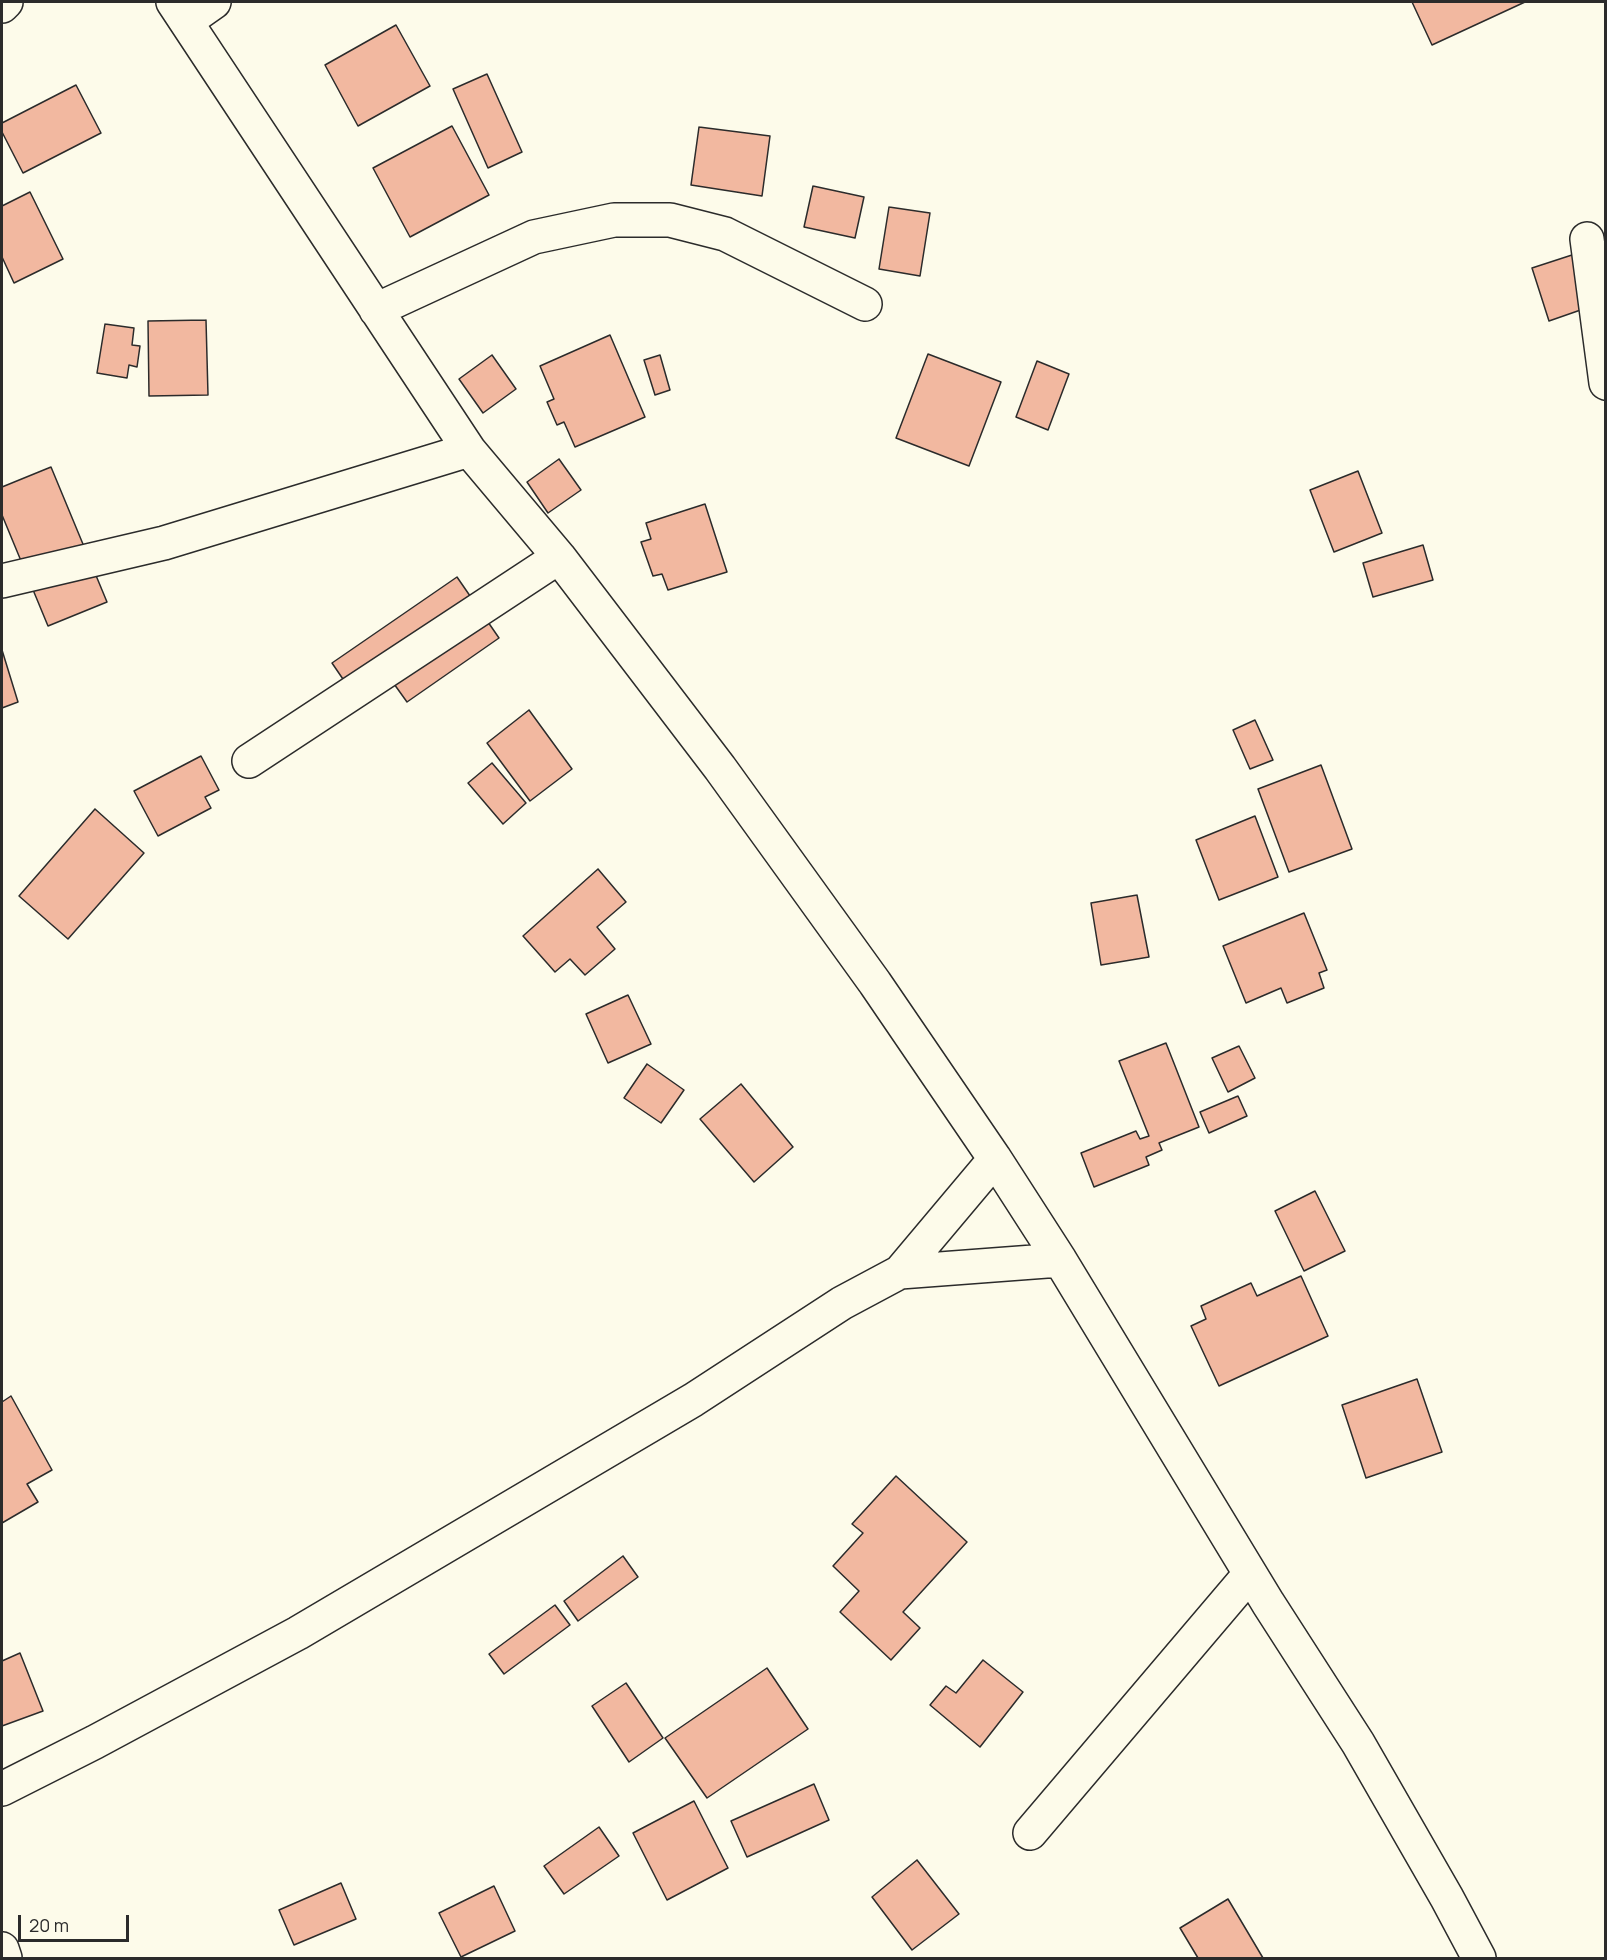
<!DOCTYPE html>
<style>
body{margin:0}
#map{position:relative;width:1607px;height:1960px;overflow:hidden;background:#fdfbea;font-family:Manrope,sans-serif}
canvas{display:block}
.frame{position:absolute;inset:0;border:3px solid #2b2b2b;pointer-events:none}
.scale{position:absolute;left:18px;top:1915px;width:111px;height:27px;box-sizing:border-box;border:3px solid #2b2b2b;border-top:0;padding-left:8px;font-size:18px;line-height:21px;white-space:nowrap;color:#2b2b2b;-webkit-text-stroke:4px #fdfbea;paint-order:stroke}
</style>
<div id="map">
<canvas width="1607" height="1960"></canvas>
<div class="frame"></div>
<div class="scale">20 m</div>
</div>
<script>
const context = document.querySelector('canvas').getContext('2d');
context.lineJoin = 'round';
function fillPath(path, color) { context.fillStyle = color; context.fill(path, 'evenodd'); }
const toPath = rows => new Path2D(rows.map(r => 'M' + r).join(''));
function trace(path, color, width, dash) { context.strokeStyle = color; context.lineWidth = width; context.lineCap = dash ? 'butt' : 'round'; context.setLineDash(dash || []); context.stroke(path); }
const building = toPath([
 [1412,2,1525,2,1432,45,1412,2],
 [396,25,430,86,358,126,325,65,396,25],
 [487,74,522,152,488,168,453,89,487,74],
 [76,85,101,133,23,173,2,132,2,123,76,85],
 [452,126,489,195,410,237,373,168,452,126],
 [699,127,770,136,762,196,691,185,699,127],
 [813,186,864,197,855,238,804,227,813,186],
 [30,192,63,259,14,283,2,257,2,206,30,192],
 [889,207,930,213,920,276,879,269,889,207],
 [1575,254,1592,306,1549,321,1532,268,1575,254],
 [206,320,208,395,149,396,148,321,206,320],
 [105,324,134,328,132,345,140,346,137,367,129,365,127,378,97,373,105,324],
 [610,335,645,417,575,447,564,422,557,425,547,402,554,399,540,366,610,335],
 [928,354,1001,382,969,466,896,438,928,354],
 [492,355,516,389,483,413,459,379,492,355],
 [660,355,670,390,655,395,644,360,660,355],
 [1037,361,1069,374,1048,430,1016,417,1037,361],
 [559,459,581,490,548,513,527,482,559,459],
 [51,467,107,602,48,626,2,515,2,487,51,467],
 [1358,471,1382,533,1334,552,1310,490,1358,471],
 [705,504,727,572,668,590,662,574,653,576,641,542,651,539,646,523,705,504],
 [1423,545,1433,580,1373,597,1363,563,1423,545],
 [457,577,499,638,407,702,379,663,347,685,332,663,457,577],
 [2,650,18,702,2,708,2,650],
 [529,710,572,769,530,801,487,743,529,710],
 [1255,720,1273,760,1250,769,1233,730,1255,720],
 [201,756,219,790,205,797,211,808,158,836,134,791,201,756],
 [492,763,526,803,503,824,468,783,492,763],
 [1321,765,1352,849,1289,872,1258,789,1321,765],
 [95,809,144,853,68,939,19,896,95,809],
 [1255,816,1278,877,1219,900,1196,840,1255,816],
 [598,869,626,902,597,927,615,949,585,975,570,959,555,972,523,936,598,869],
 [1137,895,1149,957,1101,965,1091,903,1137,895],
 [1304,913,1327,970,1319,973,1324,988,1287,1003,1281,988,1246,1003,1223,946,1304,913],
 [628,995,651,1044,608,1063,586,1014,628,995],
 [1166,1043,1199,1127,1159,1143,1162,1150,1146,1157,1149,1165,1094,1187,1081,1153,1136,1131,1140,1139,1149,1136,1119,1061,1166,1043],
 [1239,1046,1255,1078,1228,1092,1212,1058,1239,1046],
 [647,1064,684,1090,661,1123,624,1098,647,1064],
 [741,1084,793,1147,754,1182,700,1119,741,1084],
 [1238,1096,1247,1116,1209,1133,1200,1112,1238,1096],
 [1315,1191,1345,1251,1304,1271,1275,1211,1315,1191],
 [1301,1276,1328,1336,1219,1386,1191,1326,1206,1319,1201,1306,1251,1283,1257,1296,1301,1276],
 [1417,1379,1442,1452,1366,1478,1342,1405,1417,1379],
 [11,1396,52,1470,27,1484,38,1502,2,1523,2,1402,11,1396],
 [896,1476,967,1542,903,1612,920,1628,891,1660,840,1612,859,1591,833,1566,863,1533,852,1524,896,1476],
 [623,1556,638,1577,578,1621,564,1601,623,1556],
 [555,1605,570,1625,504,1674,489,1654,555,1605],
 [20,1653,43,1711,2,1726,2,1661,20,1653],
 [983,1660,1023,1692,980,1747,930,1705,946,1686,956,1693,983,1660],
 [767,1668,808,1729,707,1798,665,1738,767,1668],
 [626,1683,663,1738,629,1762,592,1706,626,1683],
 [814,1784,829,1820,747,1857,731,1821,814,1784],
 [694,1801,728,1868,667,1900,633,1833,694,1801],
 [599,1827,619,1856,564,1894,544,1866,599,1827],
 [917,1860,959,1914,912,1950,872,1897,917,1860],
 [341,1883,356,1919,294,1945,279,1910,341,1883],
 [494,1886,515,1931,461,1957,439,1913,494,1886],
 [1228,1899,1263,1958,1198,1958,1180,1928,1228,1899]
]);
fillPath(building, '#f2b8a0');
trace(building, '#2b2b2b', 1.5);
const street = toPath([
 [173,2,469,450,559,557,720,768,875,983,995,1159,1060,1260,1268,1603,1358,1743,1447,1898,1479,1958],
 [2,6,6,2],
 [187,21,214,2],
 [1587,239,1606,383],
 [376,310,534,237,614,220,670,220,725,234,865,304],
 [2,581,164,543,469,450],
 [249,761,559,557],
 [900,1272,1060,1260],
 [2,1789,95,1742,298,1633,693,1400,842,1303,900,1272,995,1159],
 [1030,1833,1250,1574],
 [2,1949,5,1958]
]);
trace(street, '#2b2b2b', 36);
trace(street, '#fdfbea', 33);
</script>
